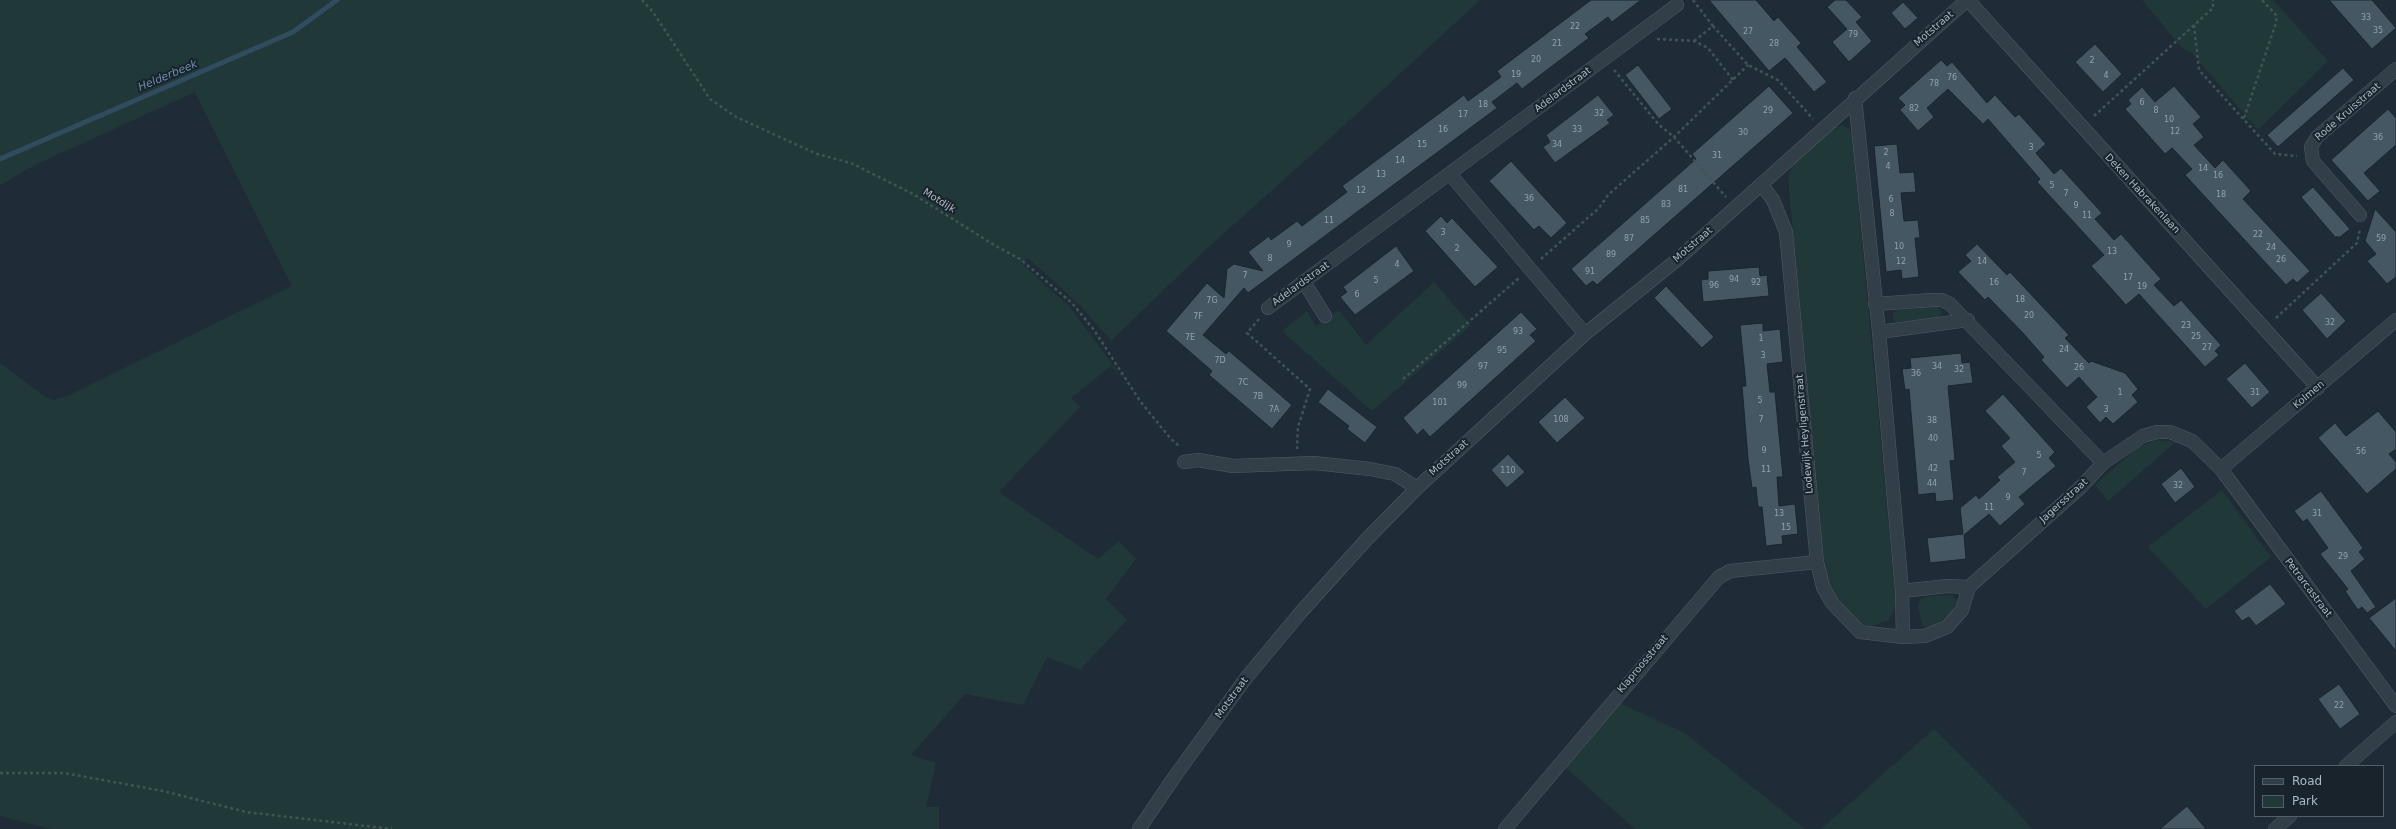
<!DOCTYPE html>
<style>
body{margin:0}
#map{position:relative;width:2396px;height:829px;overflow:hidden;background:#1f2c37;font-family:"DejaVu Sans",sans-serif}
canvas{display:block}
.legend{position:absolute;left:2254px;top:765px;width:130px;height:52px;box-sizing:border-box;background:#18232c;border:1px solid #535f69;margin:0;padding:5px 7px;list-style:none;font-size:12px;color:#acb9c5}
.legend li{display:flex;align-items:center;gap:8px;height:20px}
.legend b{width:20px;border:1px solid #535f69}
</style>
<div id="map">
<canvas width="2396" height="829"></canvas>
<ul class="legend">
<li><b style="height:5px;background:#323e48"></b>Road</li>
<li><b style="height:11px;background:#213838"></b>Park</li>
</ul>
</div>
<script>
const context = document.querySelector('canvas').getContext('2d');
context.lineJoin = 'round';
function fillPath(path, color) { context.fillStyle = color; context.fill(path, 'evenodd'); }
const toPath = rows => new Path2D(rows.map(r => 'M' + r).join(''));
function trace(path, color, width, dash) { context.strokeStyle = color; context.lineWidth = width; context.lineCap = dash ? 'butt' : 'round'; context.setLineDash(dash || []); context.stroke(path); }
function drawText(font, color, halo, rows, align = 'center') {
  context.font = font + ' "DejaVu Sans",sans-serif'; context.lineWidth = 4; context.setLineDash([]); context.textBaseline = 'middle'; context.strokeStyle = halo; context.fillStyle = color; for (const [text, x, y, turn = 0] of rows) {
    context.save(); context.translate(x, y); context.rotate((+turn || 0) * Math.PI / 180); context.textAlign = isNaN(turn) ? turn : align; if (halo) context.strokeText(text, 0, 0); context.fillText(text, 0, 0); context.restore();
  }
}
fillPath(toPath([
 [0,0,1480,0,1326,142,1204,251,1111,341,1080,305,1028,258,1021,263,1070,307,1121,376,1111,366,1071,398,1080,407,999,492,1098,559,1119,541,1136,559,1106,599,1127,620,1080,670,1047,657,1023,705,965,694,911,755,936,763,926,807,939,807,939,829,52,829,0,816,0,363,45,397,54,400,67,396,292,286,195,92,37,164,0,185],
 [2142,0,2273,0,2328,61,2258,130,2190,51,2183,49],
 [1842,125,1849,129,1852,137,1896,604,1889,620,1872,626,1861,624,1843,607,1829,589,1825,570,1788,179,1791,168,1796,161,1832,129],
 [1434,282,1471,325,1372,411,1282,331,1307,311,1316,326,1339,310,1366,345],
 [1931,307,1937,307,1941,310,1942,313,1938,318,1897,322,1893,320,1893,314,1897,310],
 [2156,440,2176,442,2108,501,2095,485,2137,448],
 [2222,490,2271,557,2206,609,2148,547],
 [1952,595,1958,601,1952,611,1933,628,1922,626,1918,606,1921,599,1928,596],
 [1620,703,1686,734,1805,829,1635,829,1566,768],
 [1934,729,2016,810,2032,829,1821,829]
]), '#213838');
trace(toPath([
 [0,159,293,32,337,0]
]), '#314b5f', 5);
const building = toPath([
 [1591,0,1641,0,1612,22,1608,17,1585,34,1589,38,1522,89,1517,83,1492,102,1497,108,1248,293,1244,288,1203,335,1226,354,1229,351,1292,405,1272,429,1209,375,1212,371,1166,331,1207,283,1224,298,1227,269,1234,264,1263,271,1248,252,1269,236,1271,240,1297,221,1302,226,1347,192,1342,186,1464,95,1468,101,1501,77,1497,71,1591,0],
 [1709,0,1756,0,1774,21,1778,17,1801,43,1797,47,1827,82,1814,92,1785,58,1769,71,1709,0],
 [1835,0,1846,0,1862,17,1856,22,1872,41,1849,62,1832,42,1847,29,1827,7,1835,0],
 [2329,0,2372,0,2396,28,2372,49,2329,0],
 [1903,2,1918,18,1905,29,1891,13,1903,2],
 [2095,44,2122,74,2103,92,2075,62,2095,44],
 [1941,60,1947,66,1952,62,1987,103,1995,95,2015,117,2019,114,2046,144,2036,153,2054,174,2061,168,2102,213,2095,219,2114,240,2121,234,2161,279,2154,285,2174,306,2181,300,2221,345,2215,351,2219,355,2205,367,2139,294,2126,305,2091,266,2104,255,2037,182,2040,179,1988,119,1983,124,1948,89,1927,108,1934,117,1918,131,1900,110,1905,105,1898,98,1941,60],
 [1638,65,1672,109,1659,119,1625,75,1638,65],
 [2343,68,2354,80,2278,147,2267,135,2343,68],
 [1769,86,1793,113,1597,285,1593,281,1586,286,1571,269,1696,159,1692,154,1769,86],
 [2174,86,2201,117,2193,124,2204,137,2194,145,2215,168,2223,160,2251,191,2243,199,2310,271,2297,283,2293,279,2286,285,2185,175,2192,169,2172,148,2165,154,2125,109,2131,104,2128,100,2142,87,2155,102,2174,86],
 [1598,95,1614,115,1607,120,1610,123,1555,163,1543,147,1550,142,1546,135,1598,95],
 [2388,109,2396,118,2396,145,2364,173,2380,191,2368,201,2331,160,2388,109],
 [1897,144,1900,173,1914,172,1916,192,1901,193,1904,221,1918,220,1920,238,1915,238,1919,277,1902,279,1901,270,1886,272,1874,146,1897,144],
 [1511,161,1567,223,1551,238,1539,226,1534,230,1489,181,1511,161],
 [2313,187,2350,229,2340,237,2335,237,2301,197,2313,187],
 [2375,209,2396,232,2396,277,2387,284,2367,261,2376,254,2365,241,2375,209],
 [1441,216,1447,223,1452,218,1498,267,1475,287,1425,231,1441,216],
 [1977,244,2007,275,2010,272,2069,335,2065,338,2089,363,2091,361,2125,373,2138,389,2132,395,2138,402,2113,424,2106,417,2100,423,2086,407,2097,397,2079,377,2067,388,2041,360,2044,357,2023,333,1988,297,1985,300,1958,272,1971,261,1965,255,1977,244],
 [1396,246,1414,271,1355,315,1340,297,1347,292,1343,287,1396,246],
 [1759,267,1760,276,1767,275,1769,296,1703,302,1701,280,1708,279,1708,271,1759,267],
 [1666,286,1714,337,1702,348,1654,298,1666,286],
 [2321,293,2346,321,2327,339,2302,310,2321,293],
 [1521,312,1537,329,1530,335,1536,341,1430,437,1423,429,1417,435,1403,418,1521,312],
 [1763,323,1763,331,1780,329,1783,362,1767,364,1770,392,1775,392,1783,477,1777,477,1779,506,1795,504,1798,534,1782,536,1783,544,1766,546,1762,507,1758,507,1756,487,1752,488,1748,459,1742,386,1746,386,1740,325,1763,323],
 [1961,353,1962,363,1970,362,1973,383,1948,386,1955,460,1950,461,1954,500,1936,502,1935,493,1918,495,1909,389,1905,390,1902,369,1911,368,1910,358,1961,353],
 [2245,363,2270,392,2252,408,2226,379,2245,363],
 [1328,389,1377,427,1365,443,1347,429,1349,426,1318,402,1328,389],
 [2003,394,2055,452,2049,458,2056,466,2019,497,2025,504,2000,526,1989,514,1964,535,1966,559,1930,563,1927,538,1963,534,1960,508,1976,495,1979,499,2000,480,1997,477,2015,462,2001,446,2010,438,1985,411,2003,394],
 [1565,397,1585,418,1557,443,1538,422,1565,397],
 [2378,411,2396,432,2396,449,2389,454,2396,462,2396,469,2367,494,2318,438,2335,423,2346,436,2378,411],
 [1508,454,1525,472,1507,488,1491,470,1508,454],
 [2181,468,2195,487,2175,503,2161,484,2181,468],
 [2321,491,2363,548,2359,552,2365,559,2351,571,2376,607,2367,613,2362,607,2358,610,2345,591,2348,589,2320,554,2328,548,2307,519,2303,522,2294,511,2321,491],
 [2270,584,2286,604,2256,626,2249,617,2242,621,2234,611,2270,584],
 [2396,598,2396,651,2369,618,2396,598],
 [2339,684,2360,714,2340,729,2318,699,2339,684],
 [2187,806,2206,829,2160,829,2187,806]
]);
fillPath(building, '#465764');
trace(building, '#1a252e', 1);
const street = toPath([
 [1968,0,2318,388],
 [1855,98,1879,332,1902,591,1903,637],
 [1450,174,1585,334],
 [1761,184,1773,200,1786,232,1817,562,1823,587,1832,603,1860,632,1903,637,1925,636,1947,627,1962,610,1969,587],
 [2360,215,2313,161,2311,147,2317,137,2396,69],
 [1304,282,1325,316],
 [1875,304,1932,300,1942,300,1950,304,2103,463],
 [1268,308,1677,5],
 [1879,332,1968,320],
 [1184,462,1198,460,1233,466,1314,463,1370,469,1395,474,1417,488],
 [2221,469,2396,320],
 [1902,591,1947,586,1969,587,2081,487,2103,463,2143,436,2157,432,2170,432,2192,441,2221,469,2396,706],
 [2346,766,2396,722],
 [1139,829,1175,776,1246,678,1301,612,1366,540,1417,488,1585,334,1678,259,1967,0],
 [1505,829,1719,577,1730,571,1817,562],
 [2275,829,2290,816]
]);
trace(street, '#505c66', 14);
trace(toPath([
 [642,0,653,12,710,99,736,117,817,154,851,163,913,194,994,245,1020,259,1072,303,1094,330,1140,401,1170,438,1180,447],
 [1693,0,1713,26],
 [2194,25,2199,70,2275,154,2297,156],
 [1657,39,1694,41,1708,48,1733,80],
 [1694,41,1713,26,1748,65,1778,80,1813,119],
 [1614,70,1659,125,1674,137,1726,197],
 [2094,116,2213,8,2213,0],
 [2244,118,2276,23,2277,16,2262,0],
 [1541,259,1599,208,1608,195,1674,137,1748,65],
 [2276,318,2357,243,2360,229],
 [1259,319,1247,333,1310,389,1298,427,1297,449],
 [1403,379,1519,278],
 [0,773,64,773,163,791,246,812,392,829]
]), '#3e5554', 2.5, [3, 3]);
trace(street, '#323e48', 13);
drawText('8px', '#92a0ad', null, [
 ["33",2366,18],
 ["22",1575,27],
 ["35",2378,31],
 ["27",1748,32],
 ["79",1853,35],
 ["21",1557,44],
 ["28",1774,44],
 ["20",1536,60],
 ["2",2092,61],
 ["19",1516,75],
 ["4",2106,76],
 ["76",1952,78],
 ["78",1934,84],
 ["6",2142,103],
 ["18",1483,105],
 ["82",1914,109],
 ["29",1768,111],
 ["8",2156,111],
 ["32",1599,114],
 ["17",1463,115],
 ["10",2169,120],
 ["16",1443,130],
 ["33",1577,130],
 ["12",2175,132],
 ["30",1743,133],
 ["36",2378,138],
 ["15",1422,145],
 ["34",1557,145],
 ["3",2031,148],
 ["2",1886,153],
 ["31",1717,156],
 ["14",1400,161],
 ["4",1888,167],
 ["14",2203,169],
 ["13",1381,175],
 ["16",2218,176],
 ["5",2052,186],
 ["81",1683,190],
 ["12",1361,191],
 ["7",2066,194],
 ["18",2221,195],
 ["36",1529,199],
 ["6",1891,200],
 ["83",1666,205],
 ["9",2076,206],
 ["8",1892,214],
 ["11",2087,216],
 ["11",1329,221],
 ["85",1645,221],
 ["3",1443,233],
 ["22",2258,235],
 ["87",1629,239],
 ["59",2381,239],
 ["9",1289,245],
 ["10",1899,247],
 ["24",2271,248],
 ["2",1457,249],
 ["13",2112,252],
 ["89",1611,255],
 ["8",1270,259],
 ["26",2281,260],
 ["12",1901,262],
 ["14",1982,262],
 ["4",1397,265],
 ["91",1590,272],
 ["7",1245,276],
 ["17",2128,278],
 ["94",1734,280],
 ["5",1376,281],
 ["92",1756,283],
 ["16",1994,283],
 ["96",1714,286],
 ["19",2142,287],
 ["6",1357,295],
 ["18",2020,300],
 ["7G",1212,301],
 ["20",2029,316],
 ["7F",1198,317],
 ["32",2330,323],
 ["23",2186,326],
 ["93",1518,332],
 ["25",2196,337],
 ["7E",1190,338],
 ["1",1761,339],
 ["27",2207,348],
 ["24",2064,350],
 ["95",1502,351],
 ["3",1763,356],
 ["7D",1220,361],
 ["97",1483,367],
 ["34",1937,367],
 ["26",2079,368],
 ["32",1959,370],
 ["36",1916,374],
 ["7C",1243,383],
 ["99",1462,386],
 ["1",2120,393],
 ["31",2255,393],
 ["7B",1258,397],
 ["5",1760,401],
 ["101",1440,403],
 ["7A",1274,410],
 ["3",2106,410],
 ["108",1561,420],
 ["7",1761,420],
 ["38",1932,421],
 ["40",1933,439],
 ["9",1764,451],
 ["56",2361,452],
 ["5",2039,456],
 ["42",1933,469],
 ["11",1766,470],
 ["110",1508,471],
 ["7",2024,473],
 ["44",1932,484],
 ["32",2178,486],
 ["9",2008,498],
 ["11",1989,508],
 ["13",1779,514],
 ["31",2317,514],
 ["15",1786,528],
 ["29",2343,557],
 ["22",2339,706]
]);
drawText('10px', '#acb9c5', '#18232c', [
 ["Motstraat",1934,29,-41],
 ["Adelardstraat",1563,90,-37],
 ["Rode Kruisstraat",2348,112,-41],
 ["Deken Habrakenlaan",2142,194,47],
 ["Motdijk",939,201,32],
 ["Motstraat",1693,245,-41],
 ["Adelardstraat",1301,284,-36],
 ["Kolmen",2309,395,-40],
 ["Lodewijk Heyligenstraat",1805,434,-95],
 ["Motstraat",1449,458,-42],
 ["Jagersstraat",2064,501,-42],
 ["Petrarcastraat",2308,588,53],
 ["Klaproosstraat",1643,664,-50],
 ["Motstraat",1232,698,-54]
]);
drawText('italic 11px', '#6b8faa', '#18232c', [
 ["Helderbeek",168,76,-23]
]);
</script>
